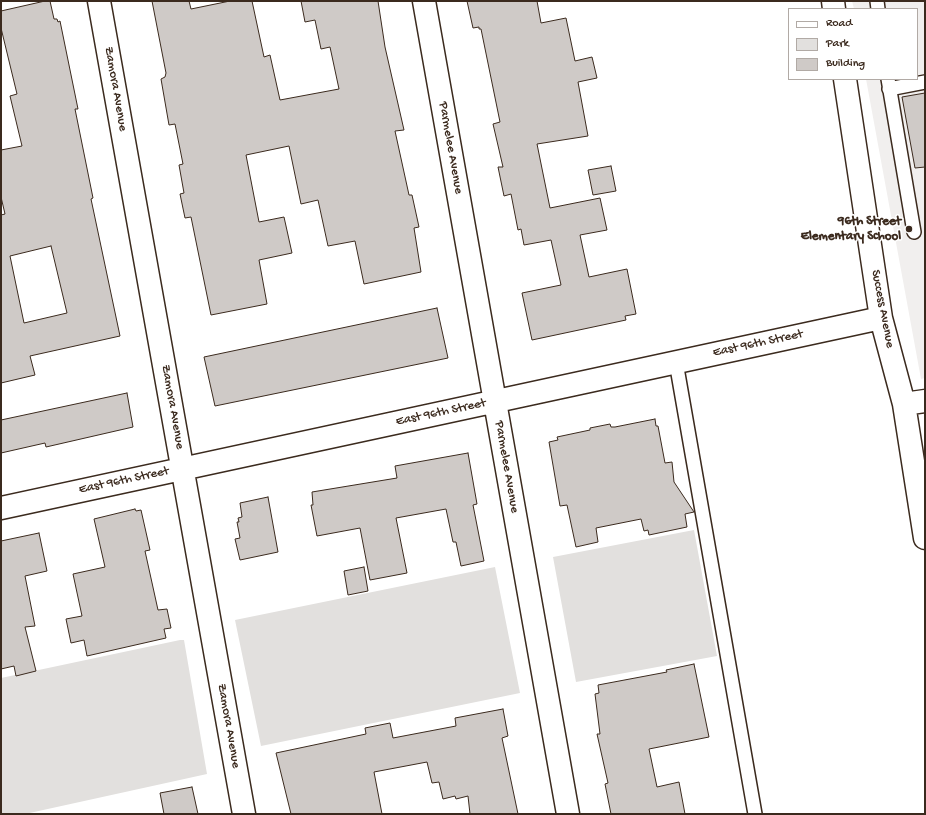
<!DOCTYPE html>
<style>
body{margin:0}
#map{position:relative;width:926px;height:815px;overflow:hidden;background:#fff;font-family:"Gochi Hand",sans-serif}
canvas{display:block}
.frame{position:absolute;inset:0;border:2px solid #3b2a1e;pointer-events:none}
.legend{position:absolute;left:788px;top:8px;width:130px;height:72px;box-sizing:border-box;background:#fff;border:1px solid #b1aaa5;margin:0;padding:5px 7px;list-style:none;font-size:12px;color:#3b2a1e}
.legend li{display:flex;align-items:center;gap:8px;height:20px}
.legend b{width:20px;border:1px solid #b1aaa5}
</style>
<div id="map">
<canvas width="926" height="815"></canvas>
<div class="frame"></div>
<ul class="legend">
<li><b style="height:5px;background:#fff"></b>Road</li>
<li><b style="height:11px;background:#e2e0de"></b>Park</li>
<li><b style="height:11px;background:#cfcac7"></b>Building</li>
</ul>
</div>
<script>
const context = document.querySelector('canvas').getContext('2d');
context.lineJoin = 'round';
function fillPath(path, color) { context.fillStyle = color; context.fill(path, 'evenodd'); }
const toPath = rows => new Path2D(rows.map(r => 'M' + r).join(''));
function trace(path, color, width, dash) { context.strokeStyle = color; context.lineWidth = width; context.lineCap = dash ? 'butt' : 'round'; context.setLineDash(dash || []); context.stroke(path); }
function drawText(font, color, halo, rows, align = 'center') {
  context.font = font + ' "Gochi Hand",sans-serif'; context.lineWidth = 3; context.setLineDash([]); context.textBaseline = 'middle'; context.strokeStyle = halo; context.fillStyle = color; for (const [text, x, y, turn = 0] of rows) {
    context.save(); context.translate(x, y); context.rotate((+turn || 0) * Math.PI / 180); context.textAlign = isNaN(turn) ? turn : align; if (halo) context.strokeText(text, 0, 0); context.fillText(text, 0, 0); context.restore();
  }
}
fillPath(toPath([
 [852,1,925,1,925,378,921,379,866,79,917,79,917,9,854,9]
]), '#f1efee');
fillPath(toPath([
 [694,530,717,656,576,682,553,557],
 [495,567,520,693,261,746,235,620],
 [180,640,184,640,207,774,25,814,1,814,1,678]
]), '#e2e0de');
const building = toPath([
 [45,1,50,1,54,19,57,19,58,22,60,21,78,109,75,109,93,198,91,199,120,336,30,356,35,375,1,383,1,215,5,214,1,197,1,150,22,146,10,96,17,94,1,28,1,11,45,1],
 [51,246,67,313,24,323,10,256,51,246],
 [152,1,189,1,191,9,230,1,252,1,264,57,270,55,280,100,339,89,330,47,321,49,315,20,305,22,301,1,378,1,385,47,404,130,395,131,409,195,412,195,419,227,414,228,421,272,364,284,355,241,328,246,318,200,301,204,289,146,246,155,259,222,284,217,292,253,259,260,267,304,211,315,191,217,185,218,180,194,184,193,179,165,183,164,175,124,169,125,161,79,165,77,166,73,152,1],
 [467,1,537,1,541,23,566,18,575,61,592,57,597,78,578,82,588,136,537,144,550,208,600,198,607,230,580,235,589,277,627,269,636,314,625,316,626,320,532,340,522,293,561,285,551,240,524,245,521,229,518,230,511,194,504,196,498,167,503,167,493,124,500,122,481,29,479,29,479,27,473,28,467,1],
 [925,93,925,167,915,168,902,97,925,93],
 [611,166,616,191,593,195,588,170,611,166],
 [437,308,448,358,215,406,204,357,437,308],
 [127,393,133,427,46,447,45,443,1,453,1,420,127,393],
 [655,419,656,426,658,426,665,463,672,462,674,482,694,512,685,514,687,527,649,535,648,530,644,531,641,519,596,528,598,542,576,547,567,505,560,506,549,442,558,440,557,437,590,430,590,428,610,424,611,427,615,427,655,419],
 [468,453,477,504,473,505,484,561,461,566,456,542,453,542,446,509,396,518,407,573,370,580,360,528,317,536,311,505,313,505,312,492,397,478,395,466,468,453],
 [268,497,278,552,240,560,235,539,240,538,237,522,239,522,238,518,242,517,240,503,268,497],
 [135,509,136,511,141,510,150,550,145,551,158,610,167,609,171,628,164,629,166,638,87,656,84,640,71,643,66,619,82,616,73,574,105,567,94,519,135,509],
 [39,533,47,571,25,576,35,626,25,627,36,671,16,676,14,666,1,669,1,541,39,533],
 [364,567,368,591,348,595,344,571,364,567],
 [694,664,709,737,649,749,657,787,679,782,685,814,611,814,605,784,608,783,597,734,600,734,595,694,599,693,598,685,667,672,666,670,694,664],
 [503,709,508,736,502,738,518,814,470,814,468,796,456,799,455,796,443,799,439,782,432,783,427,762,374,772,382,814,291,814,276,753,366,734,365,728,390,723,393,738,456,726,455,718,503,709],
 [192,787,198,814,164,814,160,793,192,787]
]);
fillPath(building, '#cfcac7');
trace(building, '#3b2a1e', 1);
const service = toPath([
 [877,1,878,9],
 [888,79,914,232],
 [889,89,925,82],
 [676,362,755,814]
]);
const minor = toPath([
 [99,1,244,814],
 [424,1,568,814],
 [833,1,834,9],
 [845,79,881,318,904,404,925,538],
 [904,404,925,401],
 [1,508,881,318]
]);
trace(service, '#3b2a1e', 16);
trace(minor, '#3b2a1e', 25);
trace(service, '#fff', 13);
trace(minor, '#fff', 22);
for (const [x, y, r, color] of [
 [909,229,4,"#3b2a1e"]
]) { const dot = new Path2D(); dot.arc(x, y, r, 0, 2 * Math.PI); context.fillStyle = color; context.fill(dot); trace(dot, '#fff', 1.5); }
drawText('13px', '#3b2a1e', '#fff', [
 ["Zamora Avenue",115,89,80],
 ["Parmelee Avenue",450,148,80],
 ["Success Avenue",882,309,79],
 ["East 96th Street",758,344,-12],
 ["Zamora Avenue",172,407,80],
 ["East 96th Street",441,413,-12],
 ["Parmelee Avenue",506,467,80],
 ["East 96th Street",124,481,-12],
 ["Zamora Avenue",228,726,80]
]);
drawText('bold 13px', '#3b2a1e', '#fff', [
 ["96th Street",901,222],
 ["Elementary School",901,237]
], 'right');
</script>
